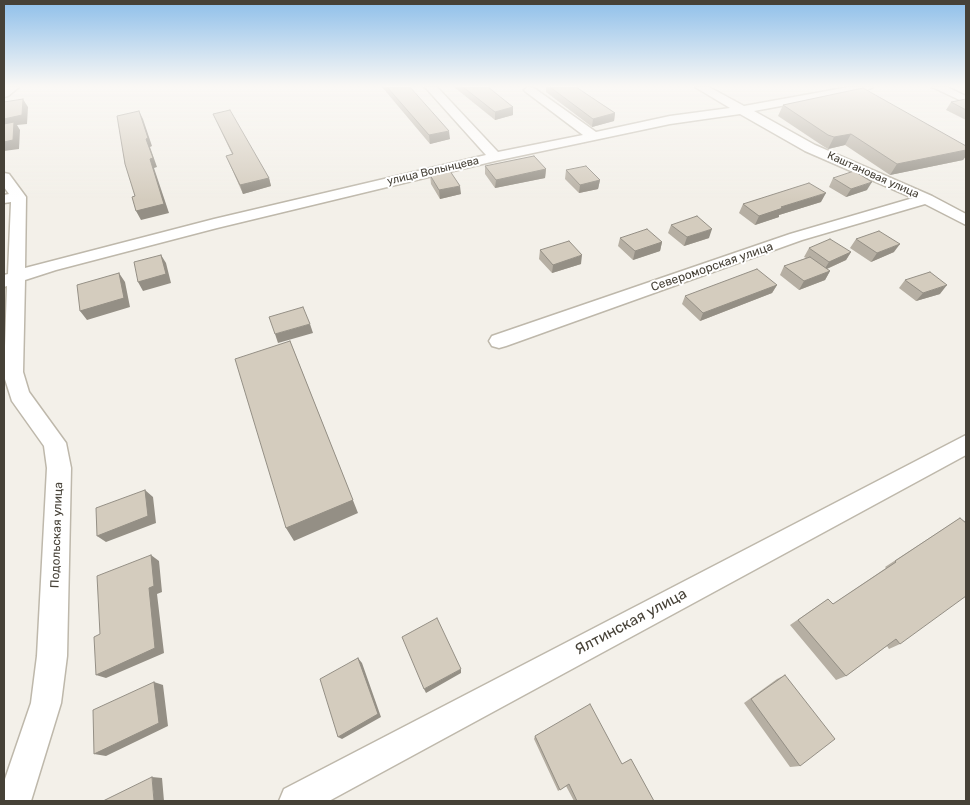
<!DOCTYPE html>
<meta charset="utf-8">
<style>
body{margin:0}
#map{position:relative;width:970px;height:805px;overflow:hidden;background:#f3f0e9;font-family:Rubik,sans-serif}
canvas{display:block}
.frame{position:absolute;inset:0;border:5px solid #464137;pointer-events:none}
</style>
<div id="map">
<canvas width="970" height="805"></canvas>
<div class="frame"></div>
</div>
<script>
const context = document.querySelector('canvas').getContext('2d');
context.lineJoin = 'round';
const toPath = rows => new Path2D(rows.map(r => 'M' + r).join(''));
function trace(path, color, width, dash) { context.strokeStyle = color; context.lineWidth = width; context.lineCap = dash ? 'butt' : 'round'; context.setLineDash(dash || []); context.stroke(path); }
function fillPath(path, color) { context.fillStyle = color; context.fill(path, 'evenodd'); }
function drawText(font, color, halo, rows, align = 'center') {
  context.font = font + ' Rubik,sans-serif'; context.lineWidth = 4; context.setLineDash([]); context.textBaseline = 'middle'; context.strokeStyle = halo; context.fillStyle = color; for (const [text, x, y, turn = 0] of rows) {
    context.save(); context.translate(x, y); context.rotate((+turn || 0) * Math.PI / 180); context.textAlign = isNaN(turn) ? turn : align; if (halo) context.strokeText(text, 0, 0); context.fillText(text, 0, 0); context.restore();
  }
}
const street = toPath([
 [6,87,19,87,8,96,4,97,4,89,6,87],
 [425,87,437,87,498,152,583,135,526,92,524,90,528,87,534,88,596,132,670,116,730,108,695,87,709,87,744,106,849,87,873,87,867,90,754,111,815,145,932,196,966,214,966,225,925,204,802,240,506,346,499,348,492,346,489,341,492,336,790,234,913,198,805,151,740,114,670,124,495,161,217,228,56,270,25,280,23,372,29,392,66,443,71,468,67,656,61,703,31,801,4,801,4,782,31,703,37,656,47,468,44,446,12,401,4,376,7,286,4,287,4,275,8,274,11,202,4,203,4,195,9,194,4,187,4,173,9,174,26,197,25,268,214,219,486,155,425,87],
 [932,87,947,87,966,96,966,103,932,87],
 [966,435,966,455,329,801,279,801,284,789,966,435]
]);
trace(street, '#beb8ab', 3);
fillPath(street, '#fff');
fillPath(toPath([
 [382,87,410,87,450,139,430,144],
 [454,87,488,87,513,107,513,115,495,120],
 [546,87,576,87,615,113,614,121,592,127,546,92],
 [966,99,966,120,946,110,951,102],
 [783,105,966,146,966,156,963,160,890,175,845,145,828,149,823,146,778,116],
 [213,114,269,178,271,186,243,194,226,156,232,154],
 [485,166,546,169,545,178,495,188,485,174],
 [566,170,600,180,598,189,579,193,565,179],
 [430,175,461,194,440,199,431,184],
 [833,178,867,190,846,197,829,187],
 [821,202,779,215,779,217,755,225,739,213,743,204],
 [671,225,709,238,684,246,668,233],
 [620,238,662,242,660,251,633,260,618,246],
 [856,239,894,252,871,262,850,248],
 [809,248,851,252,846,260,827,269,830,271,825,280,799,290,780,275,784,266,806,258,804,257],
 [540,250,581,264,552,273,539,259],
 [905,280,940,294,916,301,899,288],
 [777,285,772,293,700,321,682,304,685,296],
 [960,518,900,644,889,649,887,646,846,676,836,680,790,625,828,599,833,604,886,568,885,567],
 [785,675,800,766,790,767,744,703,777,679],
 [535,736,622,764,631,759,654,801,574,801,566,786,558,791,534,739]
]), '#b6afa3');
fillPath(toPath([
 [23,99,28,107,27,124,17,125,20,130,19,149,4,151,4,142,7,127,4,123,4,119],
 [513,107,513,115,495,120,495,112],
 [139,111,143,119,152,146,150,147,157,167,154,168,169,213,141,220,136,211,150,159],
 [615,113,614,121,592,127,593,119],
 [449,131,450,139,430,144,429,135],
 [851,134,845,145,828,149,834,137],
 [966,150,966,156,963,160,890,175,897,164],
 [546,169,545,178,495,188,496,180],
 [269,178,271,186,243,194,240,185],
 [600,180,598,189,579,193,580,185],
 [872,182,867,190,846,197,851,189],
 [460,186,461,194,440,199,439,190],
 [826,193,821,202,779,215,779,217,755,225,759,216,781,207],
 [712,229,709,238,684,246,687,237],
 [662,242,660,251,633,260,635,251],
 [900,244,894,252,871,262,877,253],
 [851,252,846,260,824,270,829,262],
 [161,255,166,263,171,283,143,291,138,282],
 [582,255,581,264,552,273,553,265],
 [830,271,825,280,799,290,804,281],
 [119,273,125,282,130,307,87,320,80,311],
 [777,285,772,293,700,321,703,313],
 [947,285,940,294,916,301,923,293],
 [310,324,313,333,278,343,275,334],
 [290,341,358,513,294,541,286,528],
 [145,490,153,497,156,523,106,542,97,536],
 [151,555,159,561,162,592,157,594,164,653,106,678,96,675,149,588],
 [358,658,362,663,381,717,342,739,338,737],
 [461,669,461,673,426,693,424,689],
 [154,682,163,685,168,726,106,756,94,754],
 [152,777,162,778,164,801,154,801]
]), '#948f85');
const building = toPath([
 [387,87,410,87,449,131,429,135,387,87],
 [463,87,488,87,513,107,495,112,463,87],
 [550,87,576,87,615,113,593,119,550,87],
 [863,88,966,146,966,150,897,164,851,134,834,137,828,135,783,105,863,88],
 [23,99,22,115,4,119,4,102,23,99],
 [966,99,966,110,951,102,966,99],
 [230,110,269,178,240,185,226,156,233,154,213,114,230,110],
 [139,111,148,138,146,139,153,158,150,159,164,204,136,211,132,197,135,196,125,164,117,116,139,111],
 [14,122,13,140,4,142,4,124,14,122],
 [534,156,546,169,496,180,485,166,534,156],
 [586,166,600,180,580,185,566,170,586,166],
 [450,171,460,186,439,190,430,175,450,171],
 [854,171,872,182,851,189,833,178,854,171],
 [809,183,826,193,781,207,783,208,759,216,743,204,809,183],
 [697,216,712,229,687,237,671,225,697,216],
 [647,229,662,242,635,251,620,238,647,229],
 [879,231,900,244,877,253,856,239,879,231],
 [830,239,851,252,829,262,809,248,830,239],
 [569,241,582,255,553,265,540,250,569,241],
 [161,255,166,274,138,282,134,262,161,255],
 [810,257,830,271,804,281,784,266,810,257],
 [757,269,777,285,703,313,685,296,757,269],
 [930,272,947,285,923,293,905,280,930,272],
 [119,273,124,298,80,311,77,285,119,273],
 [303,307,310,324,275,334,269,317,303,307],
 [290,341,353,500,286,528,235,359,290,341],
 [145,490,148,516,97,536,96,508,145,490],
 [960,518,966,523,966,596,900,644,896,639,846,676,798,620,828,599,833,604,896,562,895,561,960,518],
 [151,555,154,586,149,588,155,648,96,675,94,637,100,634,97,576,151,555],
 [437,618,461,669,424,689,402,637,437,618],
 [358,658,378,714,338,737,320,679,358,658],
 [785,675,835,739,800,766,751,699,785,675],
 [154,682,159,723,94,754,93,710,154,682],
 [590,704,622,764,631,759,654,801,577,801,569,784,560,790,535,736,590,704],
 [152,777,154,801,103,801,152,777]
]);
fillPath(building, '#d4ccbe');
trace(building, '#948f85', 1);
const sky = context.createLinearGradient(0, 0, 0, 200);
sky.addColorStop(0, '#8ebfea');
sky.addColorStop(0.43, '#faf8f5');
sky.addColorStop(1, '#faf8f500');
context.fillStyle = sky;
context.fillRect(0, 0, 970, 200);
drawText('11px', '#464137', '#fff', [
 ["улица Волынцева",433,171,-13],
 ["Каштановая улица",873,175,24]
]);
drawText('12px', '#464137', '#fff', [
 ["Североморская улица",712,267,-19],
 ["Подольская улица",57,535,-88]
]);
drawText('15px', '#464137', '#fff', [
 ["Ялтинская улица",631,622,-28]
]);
</script>
